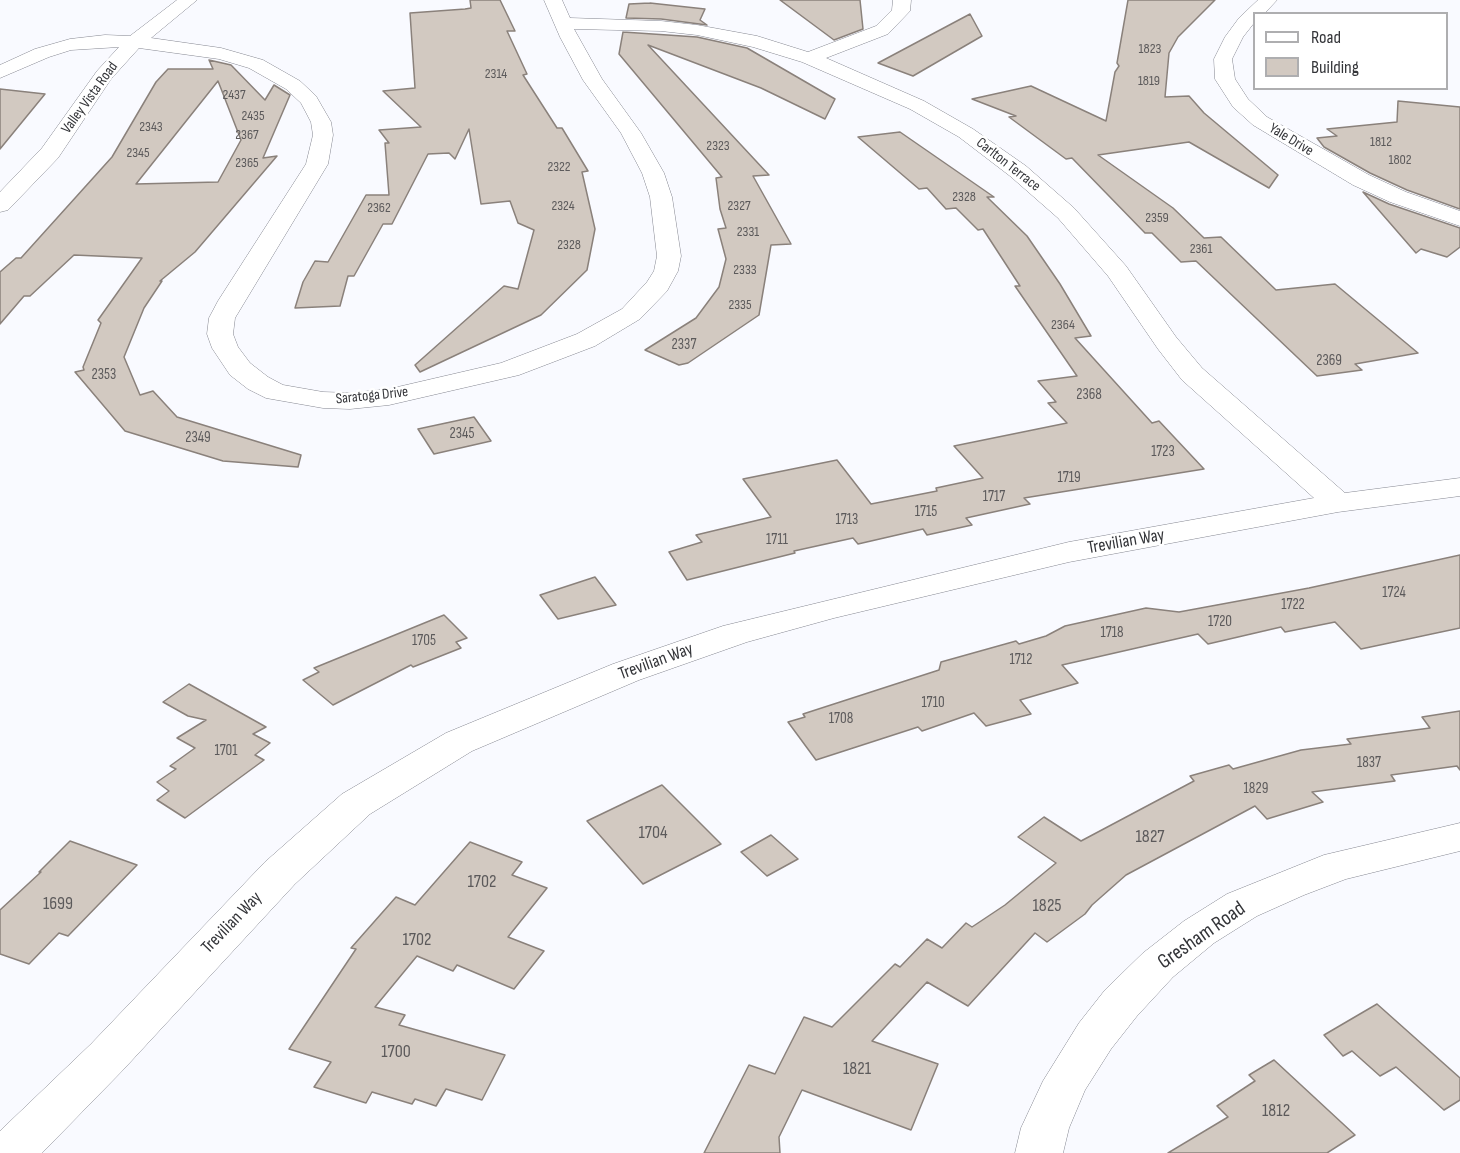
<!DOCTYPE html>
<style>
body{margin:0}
#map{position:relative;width:1460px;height:1153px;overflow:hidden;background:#f9faff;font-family:"Sofia Sans Condensed",sans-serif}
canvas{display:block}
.legend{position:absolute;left:1253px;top:12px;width:195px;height:78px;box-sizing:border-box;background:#fff;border:2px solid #aeaeb0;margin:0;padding:8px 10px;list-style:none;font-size:18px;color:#343539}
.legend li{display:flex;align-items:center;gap:12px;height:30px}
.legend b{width:30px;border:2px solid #aeaeb0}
</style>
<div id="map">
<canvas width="1460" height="1153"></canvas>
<ul class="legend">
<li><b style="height:8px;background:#fff"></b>Road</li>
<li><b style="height:16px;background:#d2c9c1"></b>Building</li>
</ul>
</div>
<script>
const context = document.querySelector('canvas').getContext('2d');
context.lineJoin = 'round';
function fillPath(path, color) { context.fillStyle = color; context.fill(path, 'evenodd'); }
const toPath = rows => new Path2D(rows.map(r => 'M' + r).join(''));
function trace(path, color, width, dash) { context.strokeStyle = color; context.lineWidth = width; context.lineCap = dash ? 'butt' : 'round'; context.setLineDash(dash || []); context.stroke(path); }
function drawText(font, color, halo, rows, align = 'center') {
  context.font = font + ' "Sofia Sans Condensed",sans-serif'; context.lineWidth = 5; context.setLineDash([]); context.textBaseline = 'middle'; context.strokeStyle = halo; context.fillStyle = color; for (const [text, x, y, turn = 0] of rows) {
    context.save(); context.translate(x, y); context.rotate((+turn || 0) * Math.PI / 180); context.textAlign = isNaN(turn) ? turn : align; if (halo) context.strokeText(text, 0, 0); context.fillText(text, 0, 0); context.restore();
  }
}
const building = toPath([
 [470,0,500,0,515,31,507,31,527,74,523,75,557,128,562,128,588,171,582,172,595,229,587,270,541,315,420,372,415,365,504,286,518,289,534,230,518,223,510,201,481,204,469,129,455,159,449,153,428,154,392,224,383,224,354,276,348,276,340,306,295,308,303,282,315,261,328,262,366,195,389,195,385,143,389,143,379,130,421,127,383,91,415,88,410,13,465,9,471,8,470,0],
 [780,0,860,0,863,29,834,40,780,0],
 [1128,0,1215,0,1178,37,1169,53,1165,97,1189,96,1204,113,1278,175,1269,188,1189,142,1098,155,1173,208,1204,238,1221,237,1276,290,1335,284,1418,353,1355,364,1362,370,1317,376,1196,261,1181,262,1152,233,1145,233,1072,158,1066,159,1009,117,1016,116,972,99,1031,86,1106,121,1115,72,1119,66,1117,63,1128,0],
 [650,3,705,9,700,20,707,25,661,19,626,18,629,4,650,3],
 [970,14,982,36,913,76,878,63,970,14],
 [623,32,697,37,747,48,835,99,825,119,761,88,648,45,769,175,753,176,791,244,771,245,759,315,688,363,679,365,645,350,696,318,719,287,726,259,718,229,726,228,720,209,716,178,722,177,619,54,623,32],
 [209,60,231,65,265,100,274,85,290,95,263,158,277,156,195,252,160,281,162,281,144,308,124,357,140,395,153,391,177,417,301,455,298,467,223,461,125,431,75,372,84,370,83,367,101,323,98,320,142,258,74,255,30,296,24,296,0,324,0,272,16,258,21,258,112,157,156,82,168,69,213,69,209,60],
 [218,81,241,140,218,182,136,184,218,81],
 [0,89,45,94,0,149,0,89],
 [1398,101,1460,107,1460,209,1407,190,1370,173,1324,147,1317,138,1337,136,1327,129,1397,122,1398,101],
 [900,132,994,197,987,197,1027,236,1060,284,1091,336,1075,338,1152,423,1159,421,1204,469,1024,498,1030,504,966,518,972,525,927,535,923,529,858,544,853,538,794,551,795,553,687,580,669,552,702,542,696,535,771,517,743,479,837,460,871,504,937,491,936,488,983,478,954,446,1067,423,1048,403,1056,402,1038,381,1077,376,1015,286,1020,286,983,229,978,230,956,208,946,209,927,188,919,189,858,137,900,132],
 [1363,192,1389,204,1460,228,1460,247,1447,257,1421,249,1416,253,1363,192],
 [474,417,491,441,434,454,418,429,474,417],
 [1460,555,1460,628,1361,649,1335,622,1285,632,1281,627,1208,644,1198,634,1062,665,1078,683,1020,700,1031,714,986,726,974,713,922,731,918,727,816,760,788,722,805,717,803,714,939,670,941,662,1016,641,1019,644,1046,636,1065,626,1146,608,1179,612,1309,588,1460,555],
 [595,577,616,605,558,619,540,595,595,577],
 [444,615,467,638,456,642,461,648,413,667,411,665,333,705,303,680,319,672,314,668,444,615],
 [189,684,266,727,253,734,270,743,255,755,264,760,185,818,157,800,169,791,157,782,176,769,170,766,195,748,177,738,206,720,188,716,163,702,189,684],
 [1460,711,1460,770,1457,766,1391,775,1395,781,1312,792,1323,802,1267,819,1255,806,1126,875,1092,905,1085,914,1047,942,1035,933,968,1006,927,982,872,1041,938,1064,911,1130,802,1090,779,1137,780,1153,704,1153,749,1065,775,1074,804,1017,832,1027,895,964,900,967,927,939,942,948,966,923,972,927,1005,905,1056,863,1018,837,1044,817,1081,841,1194,781,1190,776,1229,765,1233,769,1301,750,1351,744,1347,739,1430,728,1422,717,1460,711],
 [662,785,721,844,643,884,587,821,662,785],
 [771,835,798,859,767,876,741,852,771,835],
 [70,841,137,865,68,936,59,933,29,964,0,954,0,910,41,872,39,872,70,841],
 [470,842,522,862,512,875,547,888,508,937,544,951,514,989,457,965,453,971,417,956,375,1007,405,1015,399,1025,505,1055,482,1100,446,1089,436,1106,415,1099,412,1104,372,1092,366,1103,314,1087,331,1062,289,1049,356,949,351,948,396,897,415,905,470,842],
 [1377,1004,1460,1078,1460,1100,1444,1110,1396,1067,1380,1076,1352,1051,1343,1056,1324,1035,1377,1004],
 [1274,1060,1355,1135,1327,1153,1168,1153,1228,1117,1217,1106,1255,1081,1249,1075,1274,1060]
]);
fillPath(building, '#d2c9c1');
trace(building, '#8a817b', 1.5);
const street = toPath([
 [177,0,197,0,151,38,221,48,263,60,300,81,316,96,331,122,333,135,328,164,235,318,233,334,238,347,250,363,268,377,283,385,323,392,350,393,389,389,501,363,577,334,622,309,647,282,654,271,657,256,650,197,642,173,621,133,583,80,560,37,544,0,562,0,570,18,661,21,697,25,757,36,808,52,876,26,892,10,893,0,911,0,910,11,888,34,826,58,924,101,973,129,1026,166,1074,208,1126,266,1176,337,1202,368,1345,493,1460,478,1460,496,1338,512,1069,562,834,618,747,642,639,680,472,751,370,814,295,884,123,1070,42,1153,0,1153,0,1131,91,1044,265,862,342,794,446,733,613,664,723,626,1069,542,1314,498,1182,380,1158,349,1108,276,1058,218,1010,176,959,137,910,109,802,62,753,47,697,35,661,31,574,29,602,79,641,133,664,173,672,197,681,256,678,271,667,291,640,319,595,346,519,375,389,405,350,409,323,408,266,398,248,389,230,375,212,348,207,334,209,318,218,301,306,164,313,135,311,122,301,103,286,89,249,68,219,59,139,48,111,79,58,158,8,210,0,212,0,192,42,148,97,71,119,47,71,50,49,57,0,78,0,65,35,49,70,39,105,35,130,36,177,0],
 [1258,0,1277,0,1264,14,1254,14,1254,23,1243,37,1232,59,1235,79,1248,99,1267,117,1369,175,1406,192,1460,211,1460,226,1390,202,1353,185,1253,125,1233,107,1215,79,1214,59,1225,37,1239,18,1258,0],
 [1460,823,1460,851,1346,879,1304,895,1257,916,1214,943,1173,977,1137,1016,1111,1049,1085,1090,1069,1128,1063,1153,1015,1153,1021,1128,1043,1081,1079,1023,1105,990,1143,953,1184,921,1227,894,1324,855,1460,823]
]);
trace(street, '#858791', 1);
fillPath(street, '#fff');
drawText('14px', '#5c5a5b', null, [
 ["1823",1150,49],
 ["2314",496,74],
 ["1819",1149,81],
 ["2437",234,95],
 ["2435",253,116],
 ["2343",151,127],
 ["2367",247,135],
 ["1812",1381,142],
 ["2323",718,146],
 ["2345",138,153],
 ["1802",1400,160],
 ["2365",247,163],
 ["2322",559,167],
 ["2328",964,197],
 ["2324",563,206],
 ["2327",739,206],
 ["2362",379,208],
 ["2359",1157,218],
 ["2331",748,232],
 ["2328",569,245],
 ["2361",1201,249],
 ["2333",745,270],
 ["2335",740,305],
 ["2364",1063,325]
]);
drawText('15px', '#343539', '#fff', [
 ["Valley Vista Road",90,98,-54],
 ["Yale Drive",1291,140,31],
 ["Carlton Terrace",1008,165,38],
 ["Saratoga Drive",372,396,-6]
]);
drawText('15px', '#5c5a5b', null, [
 ["2337",684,345],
 ["2369",1329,361],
 ["2353",104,375],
 ["2368",1089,395],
 ["2345",462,434],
 ["2349",198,438],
 ["1723",1163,452],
 ["1719",1069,478],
 ["1717",994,497],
 ["1715",926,512],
 ["1713",847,520],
 ["1711",777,540],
 ["1724",1394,593],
 ["1722",1293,605],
 ["1720",1220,622],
 ["1718",1112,633],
 ["1705",424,641],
 ["1712",1021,660],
 ["1710",933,703],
 ["1708",841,719],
 ["1701",226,751],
 ["1837",1369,763],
 ["1829",1256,789]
]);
drawText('18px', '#343539', '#fff', [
 ["Trevilian Way",1126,542,-10],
 ["Trevilian Way",656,662,-20],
 ["Trevilian Way",232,923,-46]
]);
drawText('18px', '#5c5a5b', null, [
 ["1704",653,833],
 ["1827",1150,837],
 ["1702",482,882],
 ["1699",58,904],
 ["1825",1047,906],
 ["1702",417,940],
 ["1700",396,1052],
 ["1821",857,1069],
 ["1812",1276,1111]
]);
drawText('21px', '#343539', '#fff', [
 ["Gresham Road",1202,936,-35]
]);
</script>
